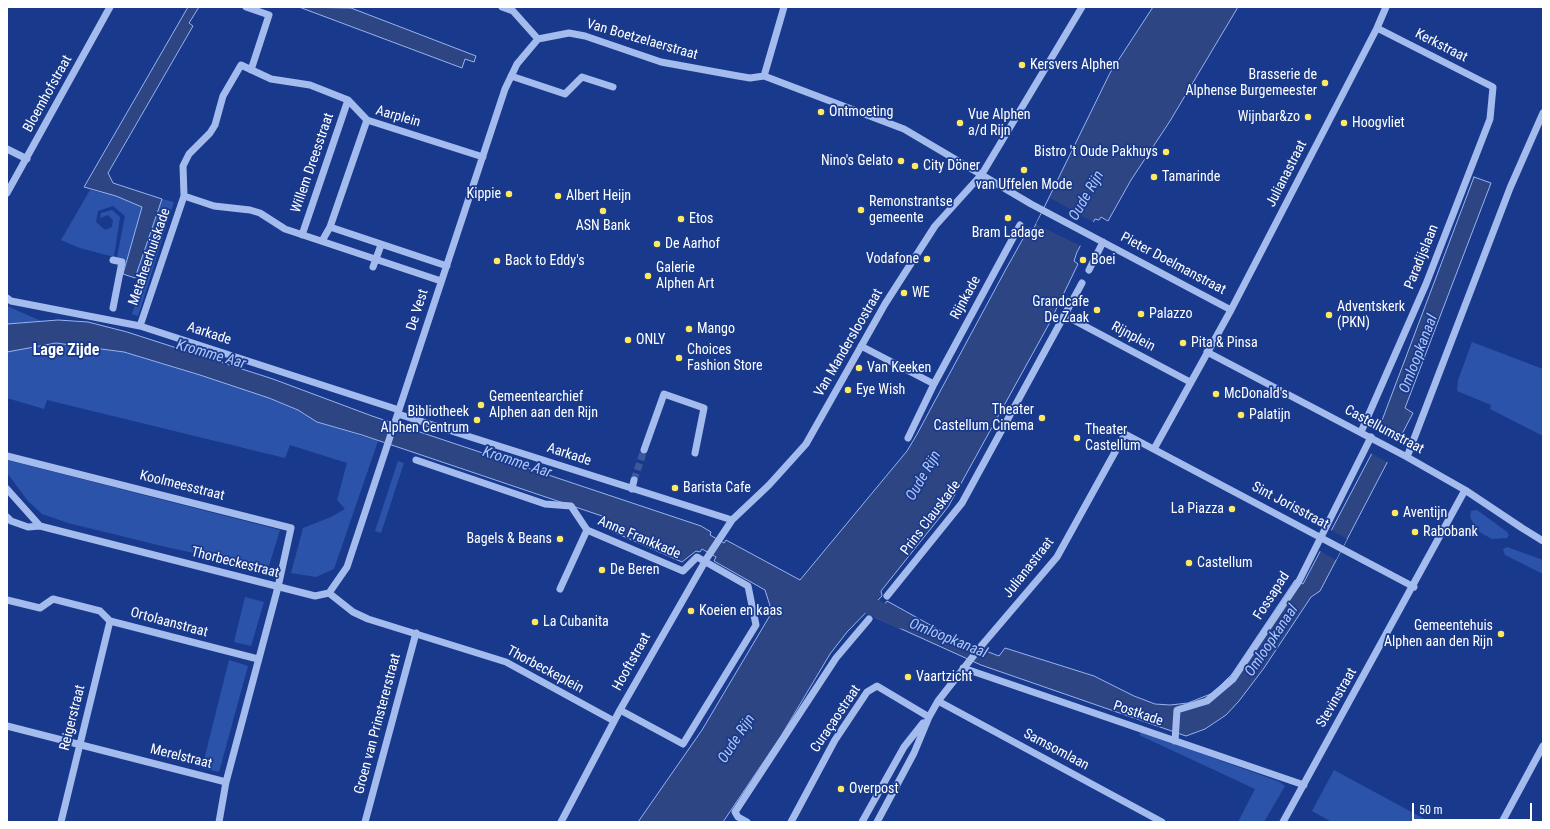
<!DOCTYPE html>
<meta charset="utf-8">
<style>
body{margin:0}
#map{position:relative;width:1550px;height:829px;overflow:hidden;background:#193a8c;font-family:"Roboto Condensed",sans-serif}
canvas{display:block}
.frame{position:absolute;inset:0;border:8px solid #fff;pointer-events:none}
.scale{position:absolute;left:1412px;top:803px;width:120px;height:18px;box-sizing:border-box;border:2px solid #fff;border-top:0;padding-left:5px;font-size:12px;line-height:14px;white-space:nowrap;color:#fff;-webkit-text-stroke:3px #193a8c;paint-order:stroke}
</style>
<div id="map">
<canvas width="1550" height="829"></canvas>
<div class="frame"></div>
<div class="scale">50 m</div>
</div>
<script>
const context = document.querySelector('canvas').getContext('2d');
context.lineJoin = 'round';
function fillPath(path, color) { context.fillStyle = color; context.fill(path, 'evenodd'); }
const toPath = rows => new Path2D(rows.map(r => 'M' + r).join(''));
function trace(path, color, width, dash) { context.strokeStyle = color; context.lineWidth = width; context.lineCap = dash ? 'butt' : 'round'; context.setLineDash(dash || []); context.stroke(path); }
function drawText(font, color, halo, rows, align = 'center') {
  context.font = font + ' "Roboto Condensed",sans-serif'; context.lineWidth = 3.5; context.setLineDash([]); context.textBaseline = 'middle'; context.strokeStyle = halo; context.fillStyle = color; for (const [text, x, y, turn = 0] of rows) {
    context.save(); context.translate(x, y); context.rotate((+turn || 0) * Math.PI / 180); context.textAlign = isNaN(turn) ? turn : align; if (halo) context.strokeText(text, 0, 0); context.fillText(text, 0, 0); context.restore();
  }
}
fillPath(toPath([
 [90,190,116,196,142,207,127,260,117,257,125,216,113,206,98,211,96,222,105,230,112,227,113,220,108,215,100,218,101,213,112,210,120,217,114,257,80,248,61,240],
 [162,199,174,202,138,316,132,314,143,281,135,278],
 [7,306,41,321,7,324],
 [1472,342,1543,369,1543,436,1490,409,1491,405,1457,391,1458,380],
 [56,343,124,352,200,375,269,398,298,410,317,422,378,441,334,569,316,577,291,573,303,528,331,517,345,509,337,500,347,463,290,445,285,458,47,400,44,409,7,398,7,352],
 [7,460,280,530,268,569,166,547,68,523,42,514,28,501,7,473],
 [398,461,404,463,381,533,375,531],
 [1477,510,1507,532,1509,535,1507,538,1492,539,1481,533,1476,528,1470,517,1471,511],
 [1507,547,1543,560,1543,574,1505,555,1503,549],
 [245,597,264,602,251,646,234,642],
 [229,660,248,666,219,772,202,768],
 [1141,732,1280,782,1285,786,1264,822,1238,822,1255,789,1139,735],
 [1334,770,1430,822,1332,822,1312,811]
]), '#2c53aa');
const water = toPath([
 [188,7,199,7,189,23,193,26,108,173,113,183,162,199,135,278,123,274,142,207,116,196,84,187,188,7],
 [299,7,351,8,476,56,474,62,465,59,462,68,299,7],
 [1153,7,1238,7,1170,121,1131,180,1108,221,1101,217,1099,220,1095,219,1077,252,1074,261,1078,264,1049,324,948,507,881,591,882,596,847,632,830,654,781,736,723,822,638,822,702,730,772,612,765,590,714,561,716,557,702,549,700,552,696,551,682,562,609,530,602,516,362,435,317,422,298,410,269,398,200,375,124,352,56,343,7,352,7,324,58,320,88,322,127,332,273,379,372,416,701,526,711,532,710,535,724,543,726,540,800,580,907,451,916,436,1006,269,1029,228,1033,230,1110,73,1153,7],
 [1474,177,1491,183,1405,408,1413,413,1320,591,1311,597,1264,668,1239,701,1226,715,1205,729,1186,736,981,665,875,617,887,601,952,637,991,653,999,656,1005,648,1094,676,1134,696,1155,704,1170,705,1188,703,1213,693,1232,674,1295,580,1303,584,1371,455,1385,426,1381,423,1474,177]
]);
fillPath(water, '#2d4583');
trace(water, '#97b3f0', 1);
fillPath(toPath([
 [1050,198,1095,223,1083,247,1036,224],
 [1384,426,1403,436,1389,463,1370,453],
 [1329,529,1347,539,1336,560,1318,550]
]), '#193a8c');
trace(toPath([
 [852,597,900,620]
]), '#2d4583', 17);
trace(toPath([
 [634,480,644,450]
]), '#3c589d', 7, [7, 3.5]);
trace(toPath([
 [246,7,269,15,251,70],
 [502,7,513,11,538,39],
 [538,39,569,33,585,36,661,62,738,76,750,78,764,76,904,129,1031,204,1231,310],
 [511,76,565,94,582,77,613,87],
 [764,76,784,7],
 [367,120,348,100,310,85,271,79,241,65,223,96,215,125,210,133,189,154,183,166,184,196,214,206,250,210,260,213,285,229,441,281],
 [7,149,27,159],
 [7,193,110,7],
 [330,227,447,266],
 [302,235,348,100],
 [322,241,330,227,367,120,483,157],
 [113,260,122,262,113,308],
 [373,267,381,245],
 [1089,270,1103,242],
 [7,298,11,301,140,326,399,410],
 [1064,315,1190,382],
 [140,326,184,196],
 [861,346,934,384,1020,225],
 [1207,352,1407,457,1465,490,1522,528,1543,541],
 [398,414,732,520],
 [1361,432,1426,284,1490,119,1493,87,1377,28],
 [908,438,934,384],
 [1154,449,1231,310,1377,28,1386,7],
 [644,450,664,394,704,408,695,453],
 [7,456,291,528,278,587,226,782,219,822],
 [1407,457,1510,188,1543,113],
 [416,460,545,504,571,506,587,530,683,571,697,557,748,586,756,625,683,744,620,710],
 [7,489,40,526],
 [632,489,634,480],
 [7,517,11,521,28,527,40,526,315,596,329,593],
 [560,589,587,530],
 [329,593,347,567,505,89,517,64,538,39],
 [329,593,353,612,368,619,506,662,614,721],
 [887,596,962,503,1082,283],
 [7,600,40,608,53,599,100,611,110,621,258,659],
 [963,668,1304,785],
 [938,701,1162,822],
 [7,726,226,782],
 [1175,741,1177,710,1207,701,1233,679,1299,581,1371,437],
 [61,822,110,621],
 [365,822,416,633],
 [561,822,620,710,707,558,732,520,769,485,806,444,885,304,935,226,982,174,1082,7],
 [747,822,738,817,735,812,836,658,869,619],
 [791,822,835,740,867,692,877,686,929,717],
 [862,822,904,747,923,723],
 [877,822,914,753,929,717,938,701,982,645,1057,557,1125,434,1414,587],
 [1283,822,1465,490],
 [1502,822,1543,746]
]), '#a4bbee', 7);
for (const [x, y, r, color] of [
 [1022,65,4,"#ffe961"],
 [1325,83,4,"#ffe961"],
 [821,112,4,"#ffe961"],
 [1308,117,4,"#ffe961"],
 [960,123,4,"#ffe961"],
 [1344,123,4,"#ffe961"],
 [1166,152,4,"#ffe961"],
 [901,161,4,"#ffe961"],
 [915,166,4,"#ffe961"],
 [1024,170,4,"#ffe961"],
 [1154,177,4,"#ffe961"],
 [509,194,4,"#ffe961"],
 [558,196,4,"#ffe961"],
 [861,210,4,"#ffe961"],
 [603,211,4,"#ffe961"],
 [1008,218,4,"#ffe961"],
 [681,219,4,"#ffe961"],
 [657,244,4,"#ffe961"],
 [927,259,4,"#ffe961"],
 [1083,260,4,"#ffe961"],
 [497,261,4,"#ffe961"],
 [648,276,4,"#ffe961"],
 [904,293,4,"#ffe961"],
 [1097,310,4,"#ffe961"],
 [1141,314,4,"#ffe961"],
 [1329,315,4,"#ffe961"],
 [689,329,4,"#ffe961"],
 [628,340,4,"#ffe961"],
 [1183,343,4,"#ffe961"],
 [679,358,4,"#ffe961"],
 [859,368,4,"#ffe961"],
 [848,390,4,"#ffe961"],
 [1216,394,4,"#ffe961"],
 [481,405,4,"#ffe961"],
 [1241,415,4,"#ffe961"],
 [1042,418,4,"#ffe961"],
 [477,420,4,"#ffe961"],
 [1077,438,4,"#ffe961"],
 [675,488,4,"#ffe961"],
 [1232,509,4,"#ffe961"],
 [1395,513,4,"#ffe961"],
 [1415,532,4,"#ffe961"],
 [560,539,4,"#ffe961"],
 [1189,563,4,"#ffe961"],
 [602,570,4,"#ffe961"],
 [691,611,4,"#ffe961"],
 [535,622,4,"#ffe961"],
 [1501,634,4,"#ffe961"],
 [908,677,4,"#ffe961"],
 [841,789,4,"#ffe961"]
]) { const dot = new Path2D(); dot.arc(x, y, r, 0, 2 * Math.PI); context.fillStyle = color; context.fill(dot); trace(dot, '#193a8c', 1.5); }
drawText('14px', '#fff', '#193a8c', [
 ["Van Boetzelaerstraat",642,40,16],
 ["Kerkstraat",1441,46,27],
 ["Bloemhofstraat",48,94,-61],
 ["Aarplein",398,117,16],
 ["Willem Dreesstraat",313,163,-71],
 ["Julianastraat",1287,174,-63],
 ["Metaheerhuiskade",150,257,-71],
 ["Paradijslaan",1422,257,-68],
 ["Pieter Doelmanstraat",1173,264,28],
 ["Rijnkade",966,298,-61],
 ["De Vest",418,310,-72],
 ["Aarkade",209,334,18],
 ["Rijnplein",1133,337,28],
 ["Van Mandersloostraat",849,343,-60],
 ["Castellumstraat",1384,430,28],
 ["Aarkade",569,455,18],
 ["Koolmeesstraat",182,486,14],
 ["Sint Jorisstraat",1290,506,28],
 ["Prins Clauskade",931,518,-53],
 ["Anne Frankkade",639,538,23],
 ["Thorbeckestraat",235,563,14],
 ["Julianastraat",1029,568,-52],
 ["Fossapad",1272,596,-57],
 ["Ortolaanstraat",169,623,15],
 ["Hooftstraat",632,662,-61],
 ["Thorbeckeplein",545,670,28],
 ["Stevinstraat",1337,698,-60],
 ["Postkade",1138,714,19],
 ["Reigerstraat",73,718,-76],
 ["Curaçaostraat",836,719,-56],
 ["Groen van Prinstererstraat",378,724,-75],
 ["Samsomlaan",1056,750,28],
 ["Merelstraat",181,757,14]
]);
drawText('14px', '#fff', '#193a8c', [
 ["Kersvers Alphen",1030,65],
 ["Brasserie de",1317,75,"right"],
 ["Alphense Burgemeester",1317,91,"right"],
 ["Ontmoeting",829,112],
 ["Vue Alphen",968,115],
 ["a/d Rijn",968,131],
 ["Wijnbar&zo",1300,117,"right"],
 ["Hoogvliet",1352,123],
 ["Bistro 't Oude Pakhuys",1158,152,"right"],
 ["Nino's Gelato",893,161,"right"],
 ["City Döner",923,166],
 ["Tamarinde",1162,177],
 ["van Uffelen Mode",1024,185,"center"],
 ["Kippie",501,194,"right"],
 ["Albert Heijn",566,196],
 ["Remonstrantse",869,202],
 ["gemeente",869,218],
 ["Etos",689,219],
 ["ASN Bank",603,226,"center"],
 ["Bram Ladage",1008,233,"center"],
 ["De Aarhof",665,244],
 ["Vodafone",919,259,"right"],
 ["Boei",1091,260],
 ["Back to Eddy's",505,261],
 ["Galerie",656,268],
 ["Alphen Art",656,284],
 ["WE",912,293],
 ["Grandcafe",1089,302,"right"],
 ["De Zaak",1089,318,"right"],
 ["Adventskerk",1337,307],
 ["(PKN)",1337,323],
 ["Palazzo",1149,314],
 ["Mango",697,329],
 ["ONLY",636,340],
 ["Pita & Pinsa",1191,343],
 ["Choices",687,350],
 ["Fashion Store",687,366],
 ["Van Keeken",867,368],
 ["Eye Wish",856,390],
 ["McDonald's",1224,394],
 ["Gemeentearchief",489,397],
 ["Alphen aan den Rijn",489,413],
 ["Theater",1034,410,"right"],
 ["Castellum Cinema",1034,426,"right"],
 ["Bibliotheek",469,412,"right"],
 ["Alphen Centrum",469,428,"right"],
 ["Palatijn",1249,415],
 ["Theater",1085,430],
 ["Castellum",1085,446],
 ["Barista Cafe",683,488],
 ["La Piazza",1224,509,"right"],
 ["Aventijn",1403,513],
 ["Rabobank",1423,532],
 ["Bagels & Beans",552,539,"right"],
 ["Castellum",1197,563],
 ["De Beren",610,570],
 ["Koeien en kaas",699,611],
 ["La Cubanita",543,622],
 ["Gemeentehuis",1493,626,"right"],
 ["Alphen aan den Rijn",1493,642,"right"],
 ["Vaartzicht",916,677],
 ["Overpost",849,789]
], 'left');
drawText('italic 15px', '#b0c5f5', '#193a8c', [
 ["Oude Rijn",1087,196,-60],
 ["Omloopkanaal",1419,354,-69],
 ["Kromme Aar",211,355,16],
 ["Kromme Aar",517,463,18],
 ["Oude Rijn",924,476,-60],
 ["Omloopkanaal",948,639,22],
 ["Omloopkanaal",1272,641,-56],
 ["Oude Rijn",737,739,-57]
]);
drawText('bold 16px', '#fff', '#193a8c', [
 ["Lage Zijde",66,351]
]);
</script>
